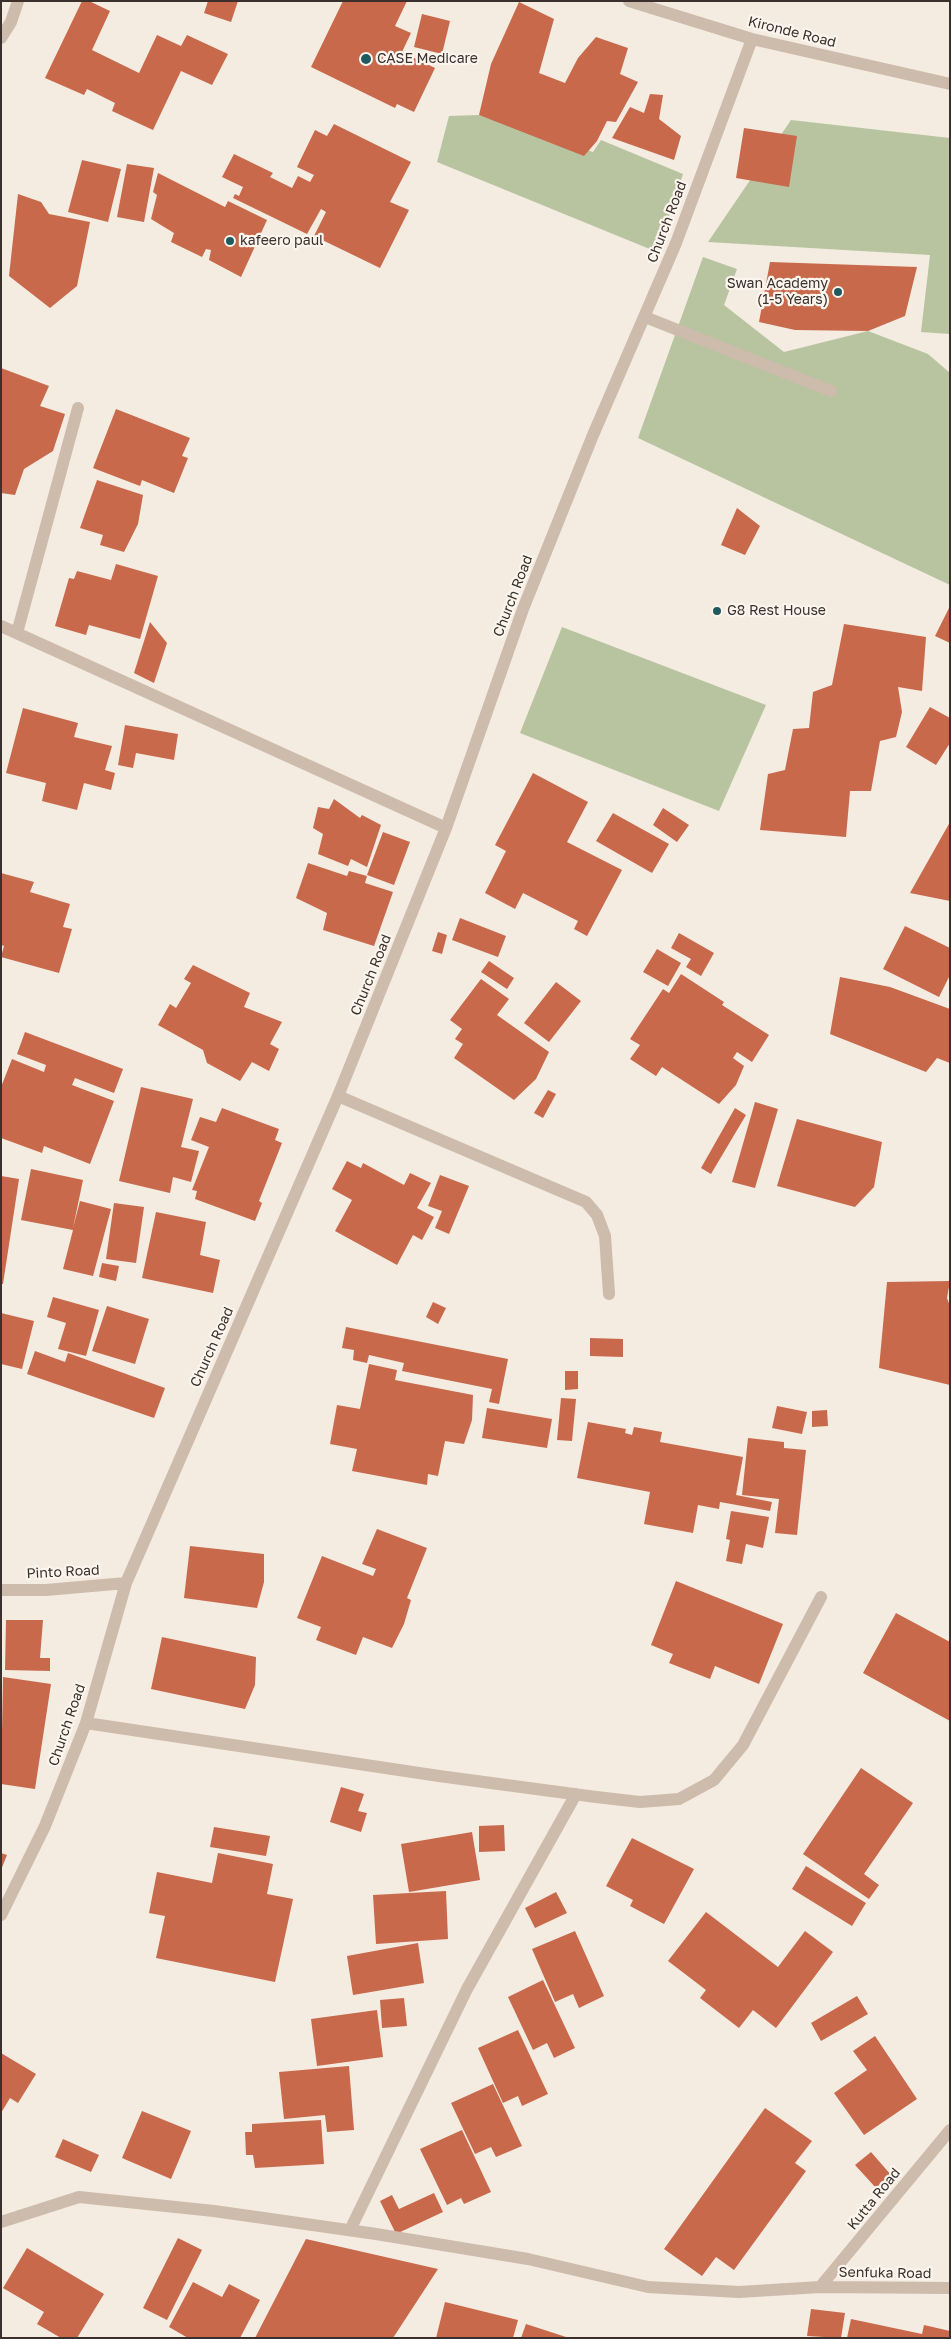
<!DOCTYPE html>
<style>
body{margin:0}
#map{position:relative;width:951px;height:2339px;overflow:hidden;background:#f4ebe1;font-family:"Golos Text",sans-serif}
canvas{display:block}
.frame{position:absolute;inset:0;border:2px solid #3b302b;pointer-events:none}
</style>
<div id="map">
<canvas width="951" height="2339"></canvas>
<div class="frame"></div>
</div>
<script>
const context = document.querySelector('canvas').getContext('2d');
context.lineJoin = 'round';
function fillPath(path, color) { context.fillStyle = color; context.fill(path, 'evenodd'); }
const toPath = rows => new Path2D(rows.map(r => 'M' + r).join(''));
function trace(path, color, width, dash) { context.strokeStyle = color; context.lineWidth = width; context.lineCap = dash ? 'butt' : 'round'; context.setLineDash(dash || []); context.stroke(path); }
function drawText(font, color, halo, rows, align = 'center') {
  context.font = font + ' "Golos Text",sans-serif'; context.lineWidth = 4.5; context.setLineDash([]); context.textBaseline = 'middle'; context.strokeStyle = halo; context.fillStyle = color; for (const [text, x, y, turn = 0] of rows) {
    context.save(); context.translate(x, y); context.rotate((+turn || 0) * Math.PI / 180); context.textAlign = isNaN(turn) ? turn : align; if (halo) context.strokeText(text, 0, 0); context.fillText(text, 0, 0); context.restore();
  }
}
fillPath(toPath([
 [479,115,593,152,601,140,683,174,657,252,437,162,449,116],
 [791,120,950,138,950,334,921,332,930,255,708,242],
 [703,257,737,269,724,305,784,352,868,331,928,354,950,373,950,585,638,438],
 [562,627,766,705,719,811,520,733]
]), '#b8c4a0');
fillPath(toPath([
 [82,1,89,1,110,11,92,50,139,73,157,35,181,46,187,35,228,54,212,85,181,71,153,130,112,111,115,103,87,89,84,95,45,78],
 [208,1,238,1,231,22,204,13],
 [343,1,407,1,395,26,411,33,402,52,435,68,414,112,397,104,395,108,311,67],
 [519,2,554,19,539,73,565,83,578,58,596,37,628,48,620,74,638,82,616,122,607,121,597,141,584,156,479,115,491,64],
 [422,14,450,21,442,54,414,47],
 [650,94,663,95,659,119,681,136,674,160,612,138,630,107,644,113],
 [334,124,411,162,390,202,409,210,380,268,314,236,326,212,321,209,307,234,233,198,235,194,239,196,243,187,222,177,234,154,273,173,270,177,292,188,298,176,310,182,314,175,297,167,315,130,327,136],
 [744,128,797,136,789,187,736,178],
 [82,160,121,169,108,222,68,212],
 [127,164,154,168,144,222,117,217],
 [158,173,225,207,228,201,267,220,241,277,209,260,211,250,206,249,202,257,171,242,174,233,151,219,157,195,153,192],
 [18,194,41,202,49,214,90,222,77,286,50,308,9,276],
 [770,262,917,267,905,316,868,331,795,330,759,322],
 [1,368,49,386,40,406,65,414,53,451,24,469,15,495,1,493],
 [116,409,190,438,182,456,188,458,174,493,142,480,140,486,93,468],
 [97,480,143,495,138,524,124,552,100,545,103,535,80,528],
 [737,508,760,526,745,555,721,545],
 [116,564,158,576,140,639,89,625,86,635,55,626,69,578,74,579,77,571,111,580],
 [950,606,950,643,935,636],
 [150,622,167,643,154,683,134,673],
 [844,624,926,637,922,691,898,687,902,712,896,737,880,741,871,791,850,791,846,837,760,830,768,774,785,770,793,729,809,728,813,692,832,685],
 [930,707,950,718,950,743,936,765,906,747],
 [23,708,78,723,74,737,112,746,105,770,115,773,111,790,84,783,77,810,42,801,46,783,6,773],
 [125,725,178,734,174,760,136,753,133,768,118,765],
 [533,773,588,802,567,842,622,870,587,936,574,929,578,921,523,893,515,909,485,893,506,851,495,845],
 [334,799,360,818,362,815,381,825,367,867,351,859,348,866,318,854,323,834,313,828,318,807,329,809],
 [663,808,689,825,677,842,653,825],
 [613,813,669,844,652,873,596,841],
 [950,822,950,901,910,893],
 [383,832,410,842,394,885,367,875],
 [308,863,347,876,349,871,367,876,365,883,393,892,374,946,323,930,327,913,296,898],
 [1,873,34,882,30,892,70,904,63,927,72,929,59,973,1,957,4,946,1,945],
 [460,918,506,936,498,957,452,940],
 [905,926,950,948,950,975,939,997,883,969],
 [438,932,447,935,442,954,432,951],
 [679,933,714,953,701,976,686,967,691,959,671,948],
 [657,949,681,963,668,986,643,972],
 [489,961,514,978,507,989,481,972],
 [193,965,250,993,244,1007,282,1022,270,1044,279,1049,269,1071,252,1062,240,1081,207,1063,203,1050,158,1025,170,1004,176,1008,191,983,184,979],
 [681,974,724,1002,722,1005,769,1035,752,1062,737,1052,733,1058,744,1066,736,1085,719,1104,662,1067,656,1076,630,1059,640,1045,630,1039,663,989,669,993],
 [840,977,890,987,950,1009,950,1063,937,1058,926,1072,830,1034],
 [481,979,509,999,497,1015,549,1052,536,1079,514,1100,454,1058,463,1044,455,1039,462,1029,450,1020],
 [556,982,581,1001,549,1042,524,1023],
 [25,1032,123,1069,114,1093,75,1078,72,1085,114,1101,90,1164,44,1146,42,1153,1,1138,1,1087,12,1059,44,1072,46,1065,17,1054],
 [141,1087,193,1099,181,1147,199,1151,191,1182,173,1177,170,1193,119,1181],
 [548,1090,556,1094,543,1118,534,1113],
 [755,1102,778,1109,755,1188,732,1182],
 [222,1108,279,1129,275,1140,282,1143,259,1201,262,1203,255,1221,195,1199,197,1191,192,1190,209,1147,191,1140,200,1117,216,1122],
 [735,1108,746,1115,711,1174,701,1168],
 [797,1119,882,1142,874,1187,855,1207,777,1186],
 [347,1161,361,1168,363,1163,404,1185,410,1173,431,1183,417,1208,434,1217,422,1240,413,1235,397,1265,335,1231,352,1200,332,1189],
 [31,1169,83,1180,73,1228,80,1201,111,1209,93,1276,63,1269,73,1230,21,1220],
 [440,1175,469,1186,449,1234,435,1228,442,1211,428,1206],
 [1,1176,19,1179,3,1284,1,1284],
 [114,1203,144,1207,136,1263,106,1259],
 [156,1212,206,1222,200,1255,220,1260,213,1293,142,1278],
 [102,1263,119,1266,116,1281,99,1277],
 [950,1281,947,1298,950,1306,950,1385,879,1368,887,1282],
 [53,1297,99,1310,86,1356,58,1349,66,1323,47,1317],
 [433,1302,446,1308,438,1324,426,1317],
 [107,1306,149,1319,135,1364,92,1351],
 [1,1313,34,1321,22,1369,1,1364],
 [346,1327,508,1359,499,1404,489,1402,492,1389,402,1371,404,1363,369,1355,367,1363,353,1360,354,1350,342,1348],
 [590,1338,623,1339,623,1357,590,1356],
 [35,1351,65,1362,68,1353,165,1388,154,1418,27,1374],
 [369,1364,397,1370,395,1380,473,1395,472,1420,464,1444,445,1441,438,1476,428,1474,427,1485,352,1471,357,1449,330,1444,337,1405,360,1409],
 [565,1371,578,1371,578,1389,565,1390],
 [561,1398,576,1399,572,1441,557,1440],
 [777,1406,807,1412,802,1434,772,1428],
 [487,1408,552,1419,547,1448,482,1438],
 [827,1410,828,1426,812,1427,812,1411],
 [588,1422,626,1429,625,1433,632,1435,634,1427,662,1432,660,1442,743,1457,736,1495,772,1502,770,1511,720,1502,719,1509,698,1505,693,1533,644,1524,650,1492,577,1478],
 [748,1438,784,1442,784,1448,806,1450,797,1535,775,1533,779,1499,742,1495],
 [731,1511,769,1517,763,1548,746,1544,742,1564,726,1561,730,1540,726,1539],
 [377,1529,427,1548,407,1598,411,1600,404,1624,392,1648,363,1637,356,1655,316,1640,321,1627,297,1618,322,1556,373,1576,376,1569,362,1564],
 [190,1546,264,1554,264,1582,257,1608,184,1598],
 [676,1581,783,1624,759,1684,715,1666,710,1679,669,1663,673,1654,651,1645],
 [896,1613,950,1642,950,1721,863,1673],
 [6,1620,43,1620,40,1658,50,1658,50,1671,5,1670],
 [162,1637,256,1657,255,1685,245,1709,151,1689],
 [3,1677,51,1684,35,1789,1,1784],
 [861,1768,913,1803,864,1874,879,1885,869,1899,803,1854],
 [341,1787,364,1794,358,1811,367,1813,361,1832,330,1822],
 [504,1825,505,1851,479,1852,479,1826],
 [214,1827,270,1836,266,1856,210,1847],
 [472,1832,480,1880,409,1892,401,1844],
 [632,1838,694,1869,664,1924,630,1906,633,1900,606,1886],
 [1,1853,7,1855,1,1870],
 [218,1853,273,1864,267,1894,293,1899,275,1982,156,1958,165,1916,149,1913,157,1872,212,1883],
 [806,1866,866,1903,852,1926,792,1889],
 [446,1891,448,1939,376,1944,373,1895],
 [556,1892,567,1913,535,1928,525,1908],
 [706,1912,778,1967,805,1931,833,1952,776,2028,753,2010,739,2028,700,1998,706,1990,668,1961],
 [575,1931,604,1996,579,2008,573,1994,555,2002,532,1949],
 [418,1943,424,1983,353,1995,347,1956],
 [543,1980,575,2048,554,2058,547,2043,533,2050,508,1997],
 [857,1996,868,2014,821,2041,811,2023],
 [404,1998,407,2026,382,2028,380,2000],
 [377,2010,383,2057,317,2066,311,2019],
 [518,2030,548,2094,522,2106,518,2096,503,2103,478,2048],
 [875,2036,917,2099,864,2135,834,2093,867,2070,853,2051],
 [1,2053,36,2074,18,2103,10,2098,1,2113],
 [349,2066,354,2130,327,2132,325,2115,284,2119,279,2072],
 [493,2084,522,2146,496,2157,491,2147,475,2154,451,2103],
 [765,2108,812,2141,795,2163,806,2171,734,2270,716,2257,702,2276,664,2249],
 [142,2111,191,2131,171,2179,122,2158],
 [321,2120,324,2164,255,2168,253,2155,246,2155,245,2132,252,2132,252,2124],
 [462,2130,491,2192,464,2204,461,2198,447,2205,420,2149],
 [63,2139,99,2155,91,2172,55,2157],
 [871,2152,891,2175,876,2188,855,2165],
 [434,2193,443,2212,396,2234,380,2201,392,2195,399,2209],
 [178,2238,202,2250,167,2320,143,2308],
 [306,2239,438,2269,393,2338,255,2338],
 [27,2248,104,2294,77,2338,61,2338,37,2324,44,2312,3,2288],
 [193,2282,222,2297,229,2284,260,2300,240,2338,188,2338,169,2327],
 [445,2302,518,2320,513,2338,436,2338],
 [811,2309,845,2313,841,2338,807,2336],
 [851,2319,922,2334,924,2325,950,2331,950,2338,847,2338],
 [526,2324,566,2337,566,2338,521,2338]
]), '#c8694b');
trace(toPath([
 [629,1,752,39,950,84],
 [1,38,11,22,18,1],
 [645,317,831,391],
 [1,626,446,828],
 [17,633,78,408],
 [338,1096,586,1202,597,1215,605,1236,609,1294],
 [1,1590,46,1590,126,1583],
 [86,1723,439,1776,596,1797,640,1802,679,1799,714,1780,743,1745,821,1597],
 [1,1915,45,1826,86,1723,126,1583,338,1096,446,828,523,609,593,435,676,243,752,39],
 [1,2222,79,2197,214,2211,376,2234,528,2259,648,2287,739,2292,820,2287,950,2288],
 [350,2230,467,1989,576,1794],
 [820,2287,950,2130]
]), '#cdbbac', 12);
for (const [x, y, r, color] of [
 [366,59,6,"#1f5a5e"],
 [230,241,5,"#1f5a5e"],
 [838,292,5,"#1f5a5e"],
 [717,611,5,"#1f5a5e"]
]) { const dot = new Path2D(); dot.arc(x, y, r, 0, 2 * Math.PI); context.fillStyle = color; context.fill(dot); trace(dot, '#fbf5ee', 2); }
drawText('14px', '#3b302b', '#fbf5ee', [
 ["Kironde Road",792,32,14],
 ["Church Road",667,222,-69],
 ["Church Road",513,596,-69],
 ["Church Road",371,975,-68],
 ["Church Road",212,1347,-66],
 ["Pinto Road",63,1572,-3],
 ["Church Road",67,1725,-71],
 ["Kutta Road",874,2199,-51],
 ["Senfuka Road",885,2273,1]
]);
drawText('14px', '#3b302b', '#fbf5ee', [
 ["CASE Medicare",377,59],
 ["kafeero paul",240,241],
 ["Swan Academy",828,284,"right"],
 ["(1-5 Years)",828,300,"right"],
 ["G8 Rest House",727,611]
], 'left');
</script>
